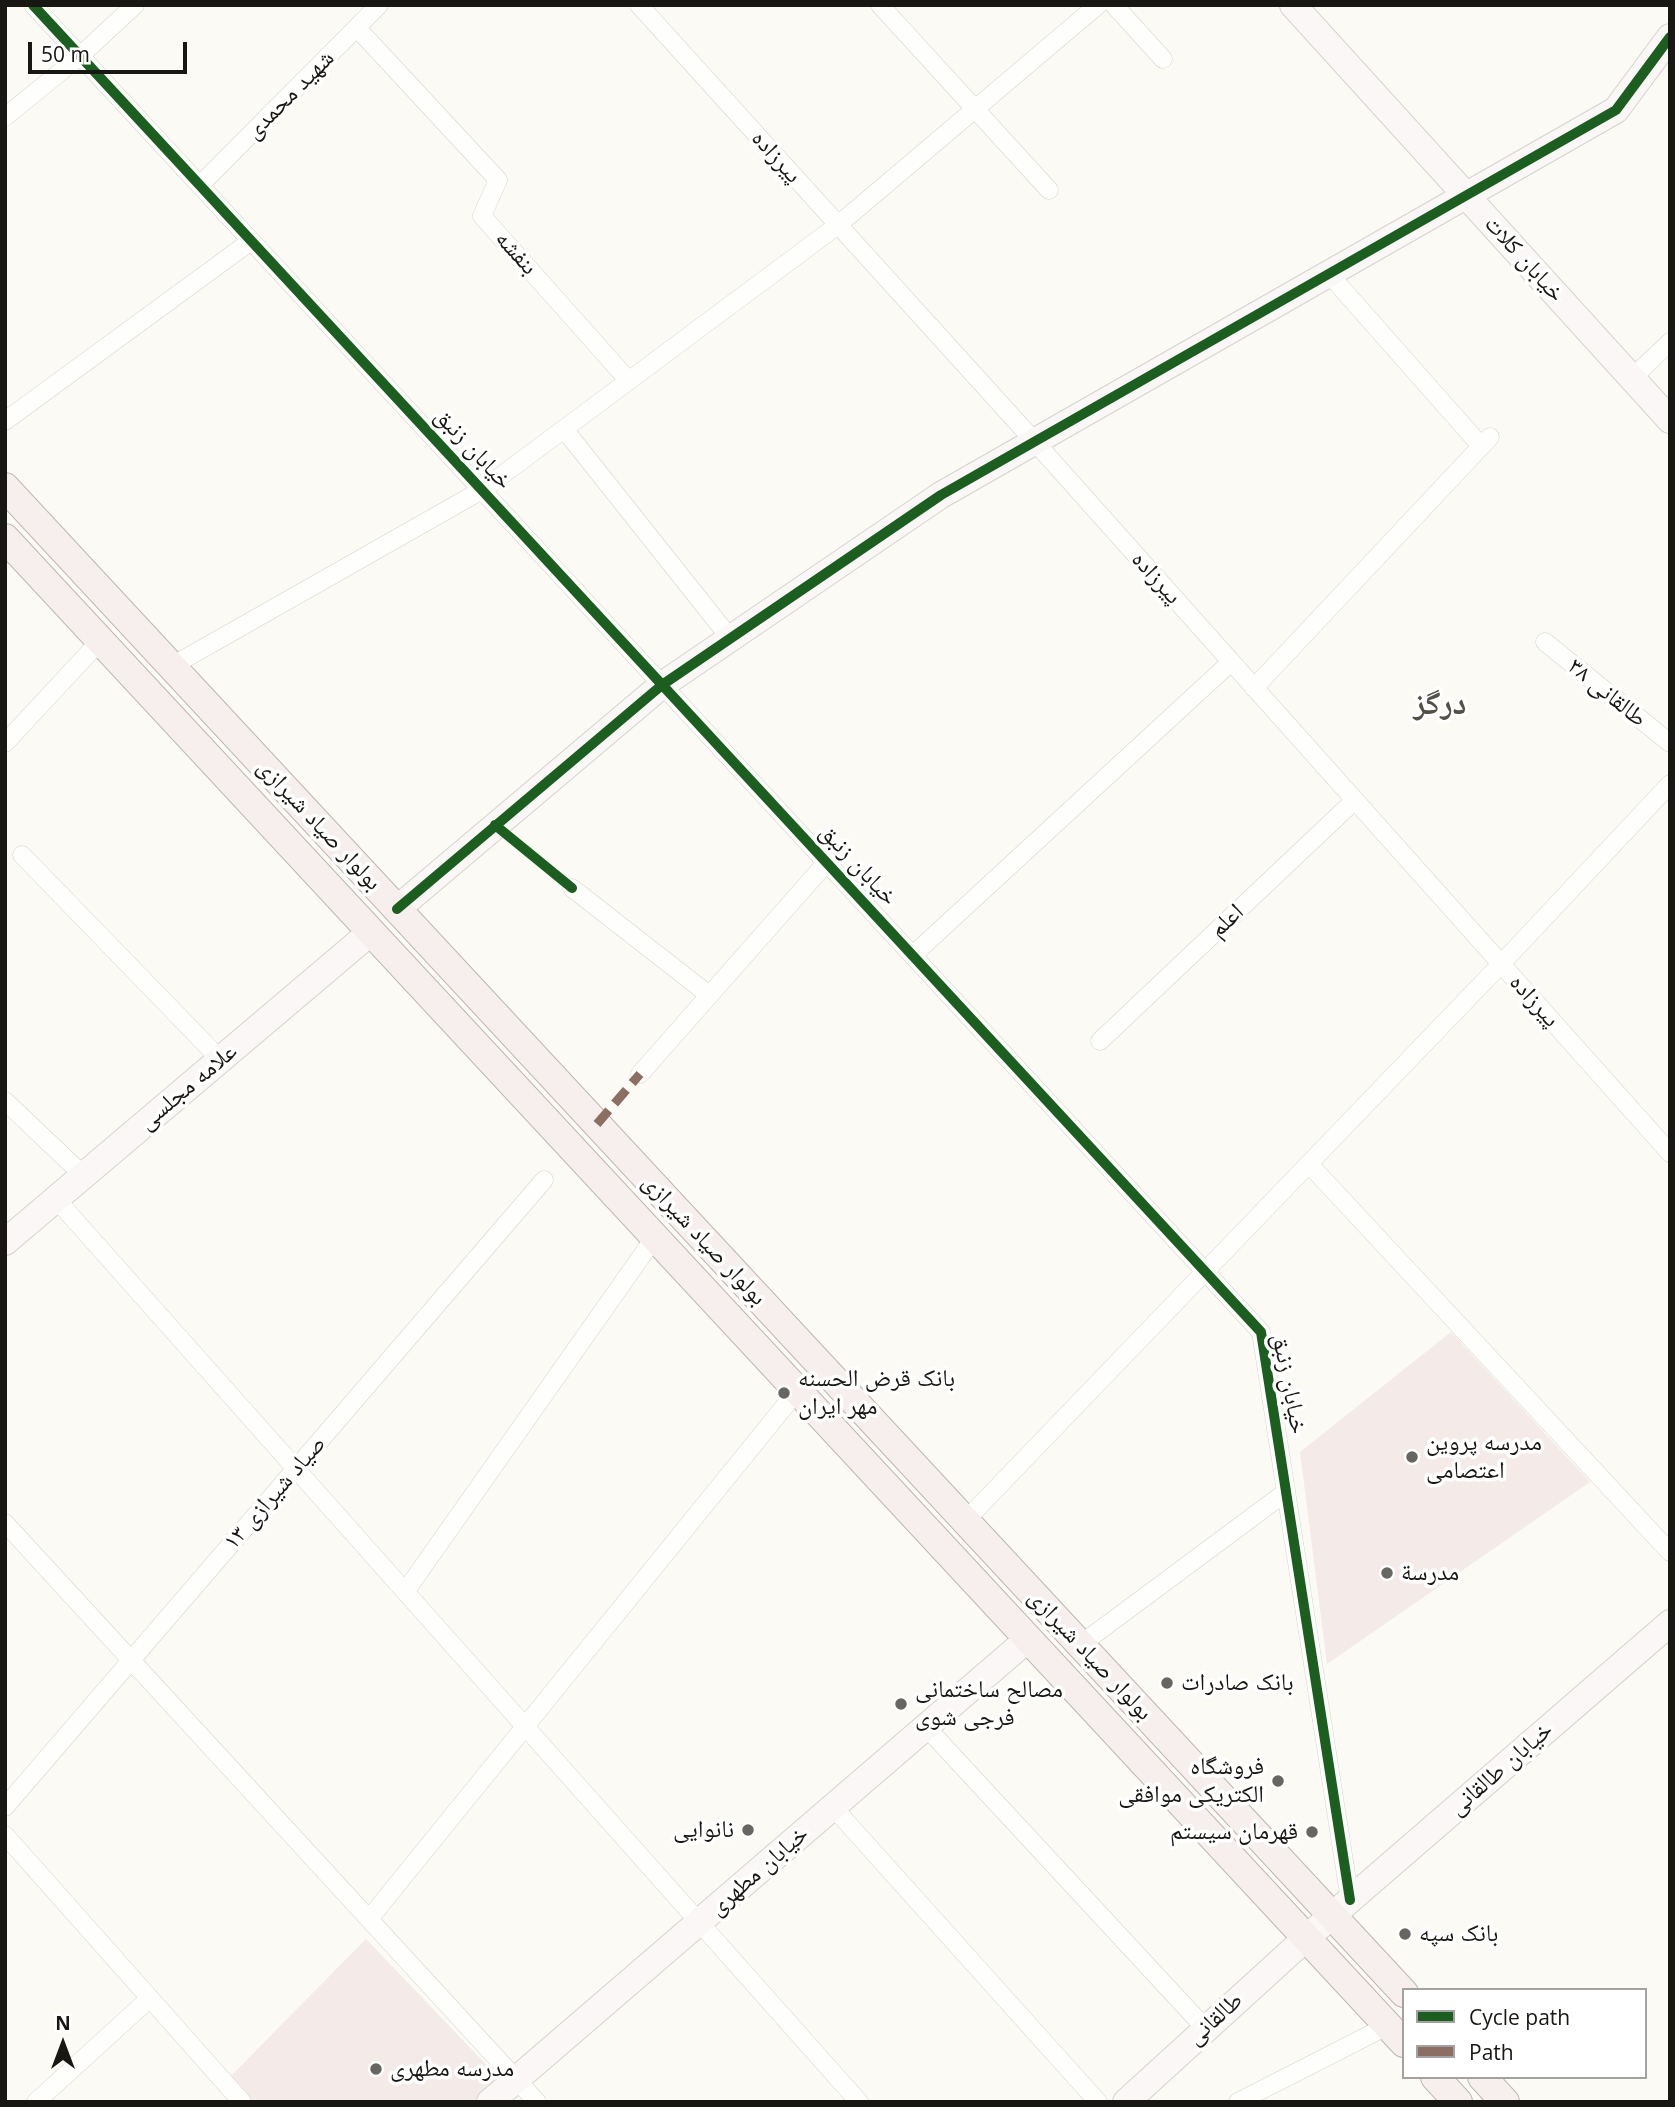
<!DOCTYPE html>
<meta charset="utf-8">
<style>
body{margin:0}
#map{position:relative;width:1675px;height:2107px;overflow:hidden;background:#fbfaf4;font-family:"Open Sans",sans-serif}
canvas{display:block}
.frame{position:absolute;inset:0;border:7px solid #181713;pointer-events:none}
.legend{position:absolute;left:1402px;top:1988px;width:245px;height:91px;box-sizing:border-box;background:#fff;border:2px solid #a3a2a1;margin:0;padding:9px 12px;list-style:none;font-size:21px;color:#181713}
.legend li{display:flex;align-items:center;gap:14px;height:35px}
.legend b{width:35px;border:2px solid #a3a2a1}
.north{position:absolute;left:28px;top:2009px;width:70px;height:70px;-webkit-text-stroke:5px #fff;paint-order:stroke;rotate:0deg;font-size:19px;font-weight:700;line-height:28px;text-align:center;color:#181713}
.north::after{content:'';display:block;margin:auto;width:24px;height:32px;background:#181713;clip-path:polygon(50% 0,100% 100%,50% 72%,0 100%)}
.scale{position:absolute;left:28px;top:42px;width:159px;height:32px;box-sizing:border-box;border:4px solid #181713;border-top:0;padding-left:9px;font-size:21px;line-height:24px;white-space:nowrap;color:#181713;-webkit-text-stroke:5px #fff;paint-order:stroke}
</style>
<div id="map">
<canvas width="1675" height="2107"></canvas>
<div class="frame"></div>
<ul class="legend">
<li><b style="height:9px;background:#1b5e20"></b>Cycle path</li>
<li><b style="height:9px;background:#8d6e63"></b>Path</li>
</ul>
<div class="north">N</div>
<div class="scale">50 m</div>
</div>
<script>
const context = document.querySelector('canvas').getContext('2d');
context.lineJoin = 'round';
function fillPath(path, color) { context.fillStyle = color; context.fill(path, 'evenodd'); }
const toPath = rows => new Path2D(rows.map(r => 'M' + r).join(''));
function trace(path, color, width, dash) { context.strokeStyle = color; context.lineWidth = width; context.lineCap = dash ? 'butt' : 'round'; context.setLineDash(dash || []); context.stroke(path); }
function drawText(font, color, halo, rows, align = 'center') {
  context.font = font + ' "Open Sans","Noto Naskh Arabic",sans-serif'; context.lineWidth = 7; context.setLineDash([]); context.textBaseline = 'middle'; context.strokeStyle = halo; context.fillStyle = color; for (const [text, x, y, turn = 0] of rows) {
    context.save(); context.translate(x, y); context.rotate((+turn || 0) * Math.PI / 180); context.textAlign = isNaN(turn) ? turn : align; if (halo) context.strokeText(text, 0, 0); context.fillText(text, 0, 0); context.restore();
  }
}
fillPath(toPath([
 [1451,1332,1590,1482,1327,1664,1300,1452],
 [366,1939,502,2081,480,2102,243,2102,225,2082]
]), '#f4eae7');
const street = toPath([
 [33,5,1261,1332,1350,1900],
 [639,5,1035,442,1670,1153],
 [880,5,1049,190],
 [1114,5,1163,59],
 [357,28,498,180,482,216,629,381],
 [5,117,80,56,135,5],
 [200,185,379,5],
 [1329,274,1481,446],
 [1632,378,1670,342],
 [5,421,251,241],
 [564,429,730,638],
 [1545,642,1670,743],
 [172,666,482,490,838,225,1098,5],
 [1254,688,1490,437],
 [5,743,100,641],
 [22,855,220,1059],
 [572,888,709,995],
 [913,955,1231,662],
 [1100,1041,1355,800],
 [640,1074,827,862],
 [5,1101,83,1175],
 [1309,1164,1670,1552],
 [56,1199,859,2102],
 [965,1521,1501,964,1670,784],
 [5,1523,537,2102],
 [405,1592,655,1237],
 [1080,1645,1286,1492],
 [926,1727,1205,2028],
 [5,1807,544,1180],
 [833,1807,1098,2102],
 [5,1835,242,2102],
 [369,1919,797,1391],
 [36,2102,150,1998],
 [1238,2102,1387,2026]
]);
const secondary = toPath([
 [1293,5,1670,420],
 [397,909,662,685,941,495,1616,110,1670,37],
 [5,1242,371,932],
 [490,2102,1028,1639],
 [1126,2102,1306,1938,1670,1623]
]);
const primary = toPath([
 [5,487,1404,1993],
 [5,538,1404,2043],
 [1435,2077,1458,2102],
 [1482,2077,1505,2102]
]);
trace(street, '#d4d4cf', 19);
trace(secondary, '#d4d4cf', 28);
trace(primary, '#c2b5b3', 30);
trace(street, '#fefefd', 18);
trace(secondary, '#faf7f6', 26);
trace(primary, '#f6efee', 28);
trace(toPath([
 [597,1124,640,1074]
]), '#8d6e63', 9, [18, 9]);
trace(toPath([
 [33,5,1261,1332,1350,1900],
 [495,825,572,888],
 [397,909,662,685,941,495,1616,110,1670,37]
]), '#1b5e20', 10);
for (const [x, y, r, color] of [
 [784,1393,7,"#676662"],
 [1412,1457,7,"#676662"],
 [1387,1573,7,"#676662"],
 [1167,1683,7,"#676662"],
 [901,1704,7,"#676662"],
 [1278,1781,7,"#676662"],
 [748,1830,7,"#676662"],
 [1312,1832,7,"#676662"],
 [1405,1934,7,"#676662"],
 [376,2069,7,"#676662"]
]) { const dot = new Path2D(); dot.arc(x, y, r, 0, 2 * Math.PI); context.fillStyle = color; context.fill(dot); trace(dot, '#fff', 2.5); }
drawText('24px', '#181713', '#fff', [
 ["شهید محمدی",290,95,-45],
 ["پیرزاده",776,157,48],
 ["بنفشه",516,253,48],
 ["خیابان کلات",1524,259,48],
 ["خیابان زنبق",473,449,47],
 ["پیرزاده",1156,578,48],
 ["طالقانی ۳۸",1607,693,39],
 ["بولوار صیاد شیرازی",319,825,47],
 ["خیابان زنبق",858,865,47],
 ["اعلم",1227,921,-43],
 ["پیرزاده",1534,1001,48],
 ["علامه مجلسی",188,1087,-40],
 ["بولوار صیاد شیرازی",704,1240,47],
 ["خیابان زنبق",1289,1384,79],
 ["صیاد شیرازی ۱۳",275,1493,-49],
 ["بولوار صیاد شیرازی",1090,1655,47],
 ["خیابان طالقانی",1501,1769,-41],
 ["خیابان مطهری",759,1871,-41],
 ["طالقانی",1215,2019,-42]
]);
drawText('24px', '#181713', '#fff', [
 ["بانک قرض الحسنه",798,1379],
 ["مهر ایران",798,1407],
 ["مدرسه پروین",1426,1443],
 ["اعتصامی",1426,1471],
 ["مدرسة",1401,1573],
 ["بانک صادرات",1181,1683],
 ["مصالح ساختمانی",915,1690],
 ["فرجی شوی",915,1718],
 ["فروشگاه",1264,1767,"right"],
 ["الکتریکی موافقی",1264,1795,"right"],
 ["نانوایی",734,1830,"right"],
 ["قهرمان سیستم",1298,1832,"right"],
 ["بانک سپه",1419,1934],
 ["مدرسه مطهری",390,2069]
], 'left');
drawText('bold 32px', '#525047', '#fff', [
 ["درگز",1440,705]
]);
</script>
